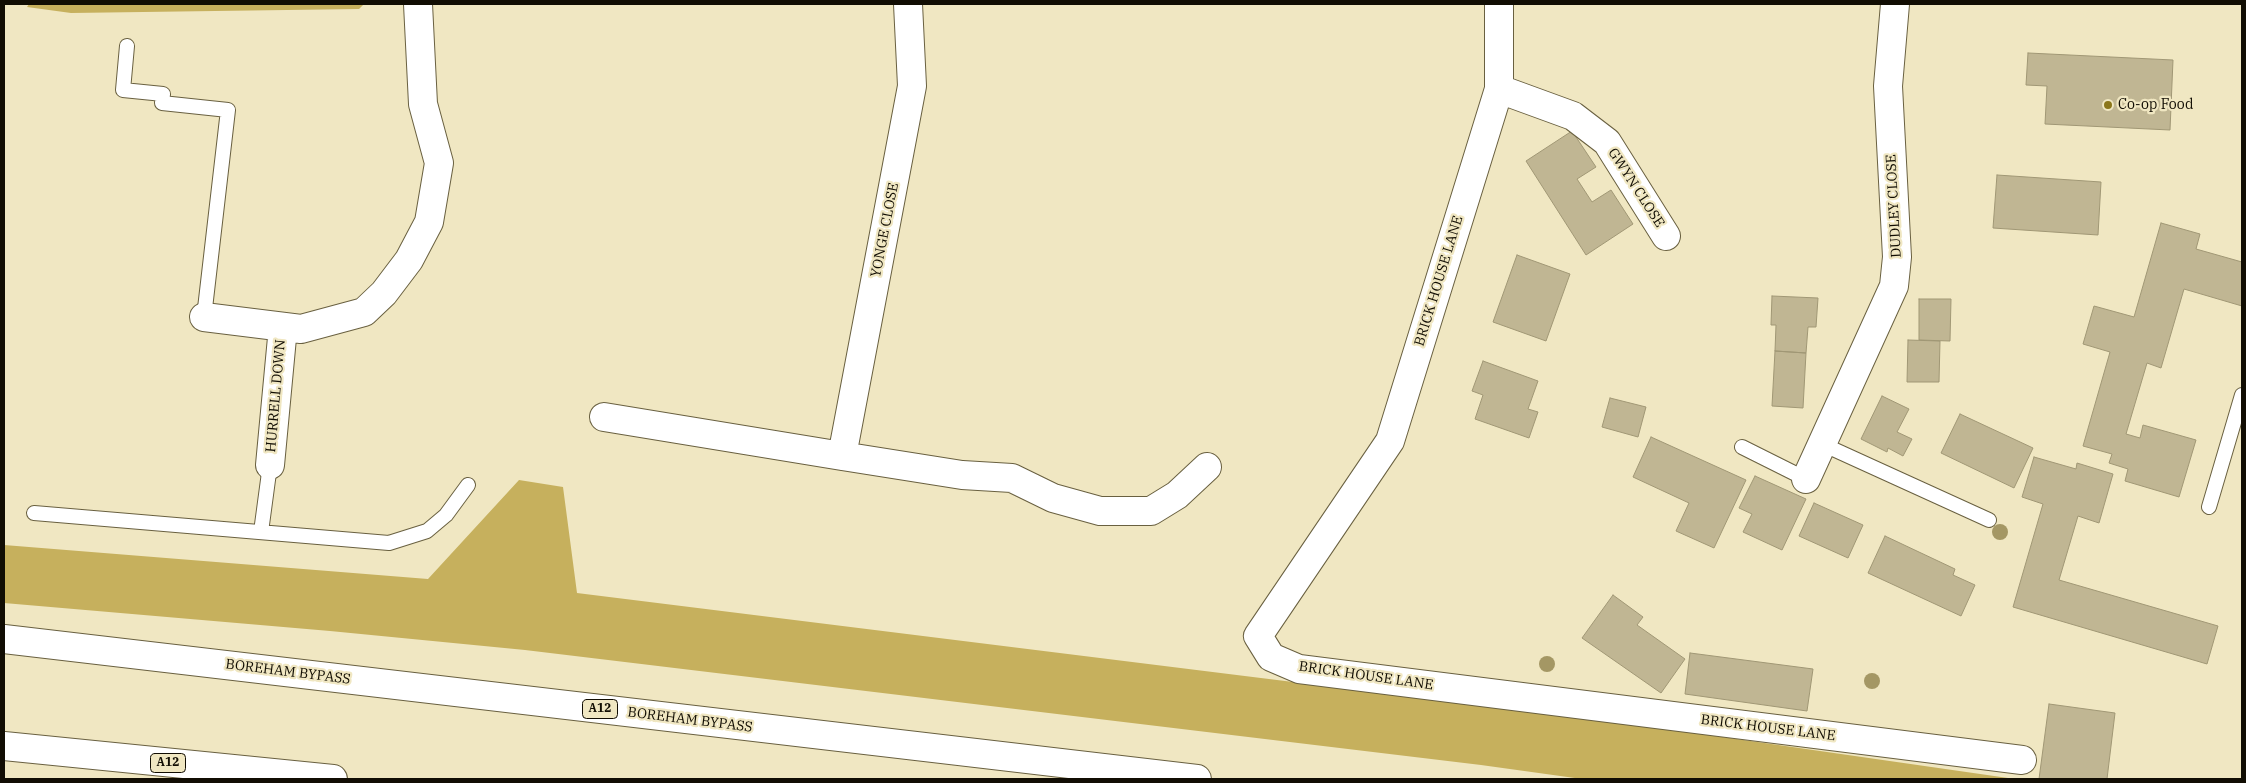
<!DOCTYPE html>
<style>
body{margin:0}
#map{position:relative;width:2246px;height:783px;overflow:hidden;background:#f0e7c2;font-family:"IBM Plex Serif",serif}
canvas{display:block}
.frame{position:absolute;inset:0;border:5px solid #110d03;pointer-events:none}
</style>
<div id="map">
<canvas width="2246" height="783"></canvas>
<div class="frame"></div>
</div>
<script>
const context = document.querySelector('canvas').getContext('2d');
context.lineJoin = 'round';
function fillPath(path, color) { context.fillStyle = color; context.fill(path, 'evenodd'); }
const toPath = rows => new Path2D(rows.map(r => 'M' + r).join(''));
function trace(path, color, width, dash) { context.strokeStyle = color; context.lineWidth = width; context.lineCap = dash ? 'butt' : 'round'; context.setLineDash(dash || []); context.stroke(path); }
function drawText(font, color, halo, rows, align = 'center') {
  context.font = font + ' "IBM Plex Serif",serif'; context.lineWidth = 4.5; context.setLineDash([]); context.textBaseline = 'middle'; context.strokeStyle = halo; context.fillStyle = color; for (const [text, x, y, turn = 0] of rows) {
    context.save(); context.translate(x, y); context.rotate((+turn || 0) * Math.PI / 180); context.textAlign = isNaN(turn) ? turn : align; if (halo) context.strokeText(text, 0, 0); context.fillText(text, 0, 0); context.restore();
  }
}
fillPath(toPath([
 [29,4,364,4,359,9,71,13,27,7],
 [519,480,563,487,577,593,1639,725,2015,779,1582,779,1481,765,525,650,330,631,4,603,4,545,428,579]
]), '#c6b05d');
const building = toPath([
 [2028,53,2173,60,2170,130,2045,124,2047,86,2026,85,2028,53],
 [1572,131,1596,167,1577,179,1592,202,1611,190,1633,224,1586,255,1526,161,1572,131],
 [1997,175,2101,182,2098,235,1993,228,1997,175],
 [2161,223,2200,234,2196,249,2242,262,2242,306,2184,289,2161,368,2147,363,2126,434,2140,438,2143,425,2196,440,2179,497,2125,481,2128,469,2109,463,2112,454,2083,446,2110,352,2083,344,2094,306,2134,317,2161,223],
 [1517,255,1570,274,1546,341,1493,322,1517,255],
 [1772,296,1818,298,1816,327,1808,327,1806,353,1775,351,1776,325,1771,325,1772,296],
 [1919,299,1951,299,1950,341,1919,340,1919,299],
 [1908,340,1940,341,1939,382,1907,382,1908,340],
 [1775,351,1806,353,1803,408,1772,406,1775,351],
 [1483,361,1538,381,1528,409,1538,412,1529,438,1475,419,1483,395,1472,391,1483,361],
 [1882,396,1909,409,1897,432,1912,439,1903,456,1888,448,1887,452,1861,439,1882,396],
 [1610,398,1646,407,1638,437,1602,427,1610,398],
 [1960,414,2033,448,2014,488,1941,453,1960,414],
 [1651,437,1746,480,1714,548,1676,531,1689,503,1633,477,1651,437],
 [2034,457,2076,469,2077,463,2113,474,2099,523,2078,516,2059,580,2218,626,2207,664,2013,607,2043,504,2022,497,2034,457],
 [1755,476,1806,499,1782,550,1743,532,1752,514,1739,508,1755,476],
 [1814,503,1863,525,1848,558,1799,536,1814,503],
 [1885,536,1955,569,1953,575,1975,585,1961,616,1868,573,1885,536],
 [1613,595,1643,617,1637,625,1685,659,1661,693,1582,638,1613,595],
 [1690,653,1813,669,1807,711,1685,694,1690,653],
 [2049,704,2115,713,2107,779,2039,779,2049,704]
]);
fillPath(building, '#c0b693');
trace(building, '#a09775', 1);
const lane = toPath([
 [127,46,123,90,163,94,162,103,228,110,204,317],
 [1822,444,1989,520],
 [1742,447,1806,479],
 [2209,507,2242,395],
 [34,513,389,543,427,531,446,515,468,485],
 [261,532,270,465]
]);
const street = toPath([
 [908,4,912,86,842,456,962,475,1012,478,1053,498,1100,511,1151,511,1177,495,1207,467],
 [1499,4,1499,89,1390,441,1258,636,1271,657,1299,669,2022,760],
 [1499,89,1573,116,1607,142,1666,236],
 [204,317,301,329,364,312,384,293,409,260,429,222,439,163,423,104,418,4],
 [604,417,842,456],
 [270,465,283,327],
 [1806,479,1894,286,1897,257,1888,86,1895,4]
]);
const highway = toPath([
 [4,639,1197,779],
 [4,746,333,779]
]);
trace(lane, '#696040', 16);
trace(street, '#696040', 30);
trace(highway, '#696040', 30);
trace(lane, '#fff', 14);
trace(street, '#fff', 28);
trace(highway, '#fff', 28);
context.fillStyle = '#a49764';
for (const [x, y] of [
 [2000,532],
 [1547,664],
 [1872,681]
]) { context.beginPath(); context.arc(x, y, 8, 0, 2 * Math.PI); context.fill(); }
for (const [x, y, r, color] of [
 [2108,105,5,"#8b761a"]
]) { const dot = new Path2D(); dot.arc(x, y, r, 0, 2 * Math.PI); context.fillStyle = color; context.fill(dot); trace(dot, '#f0e7c2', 2); }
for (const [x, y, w] of [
 [600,709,35],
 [168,763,35]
]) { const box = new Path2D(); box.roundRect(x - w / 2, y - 9.5, w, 19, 4); context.fillStyle = '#f0e7c2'; context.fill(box); trace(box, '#110d03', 1); }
drawText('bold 12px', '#110d03', null, [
 ["A12",600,709],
 ["A12",168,763]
]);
drawText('14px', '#110d03', '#f0e7c2', [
 ["Co-op Food",2118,105]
], 'left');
drawText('14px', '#110d03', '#f0e7c2', [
 ["GWYN CLOSE",1636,188,57],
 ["DUDLEY CLOSE",1894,206,-93],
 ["YONGE CLOSE",885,230,-79],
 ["BRICK HOUSE LANE",1439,281,-73],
 ["HURRELL DOWN",276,396,-85],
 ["BOREHAM BYPASS",288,672,7],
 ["BRICK HOUSE LANE",1366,676,8],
 ["BOREHAM BYPASS",690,720,7],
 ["BRICK HOUSE LANE",1768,728,7]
]);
</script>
